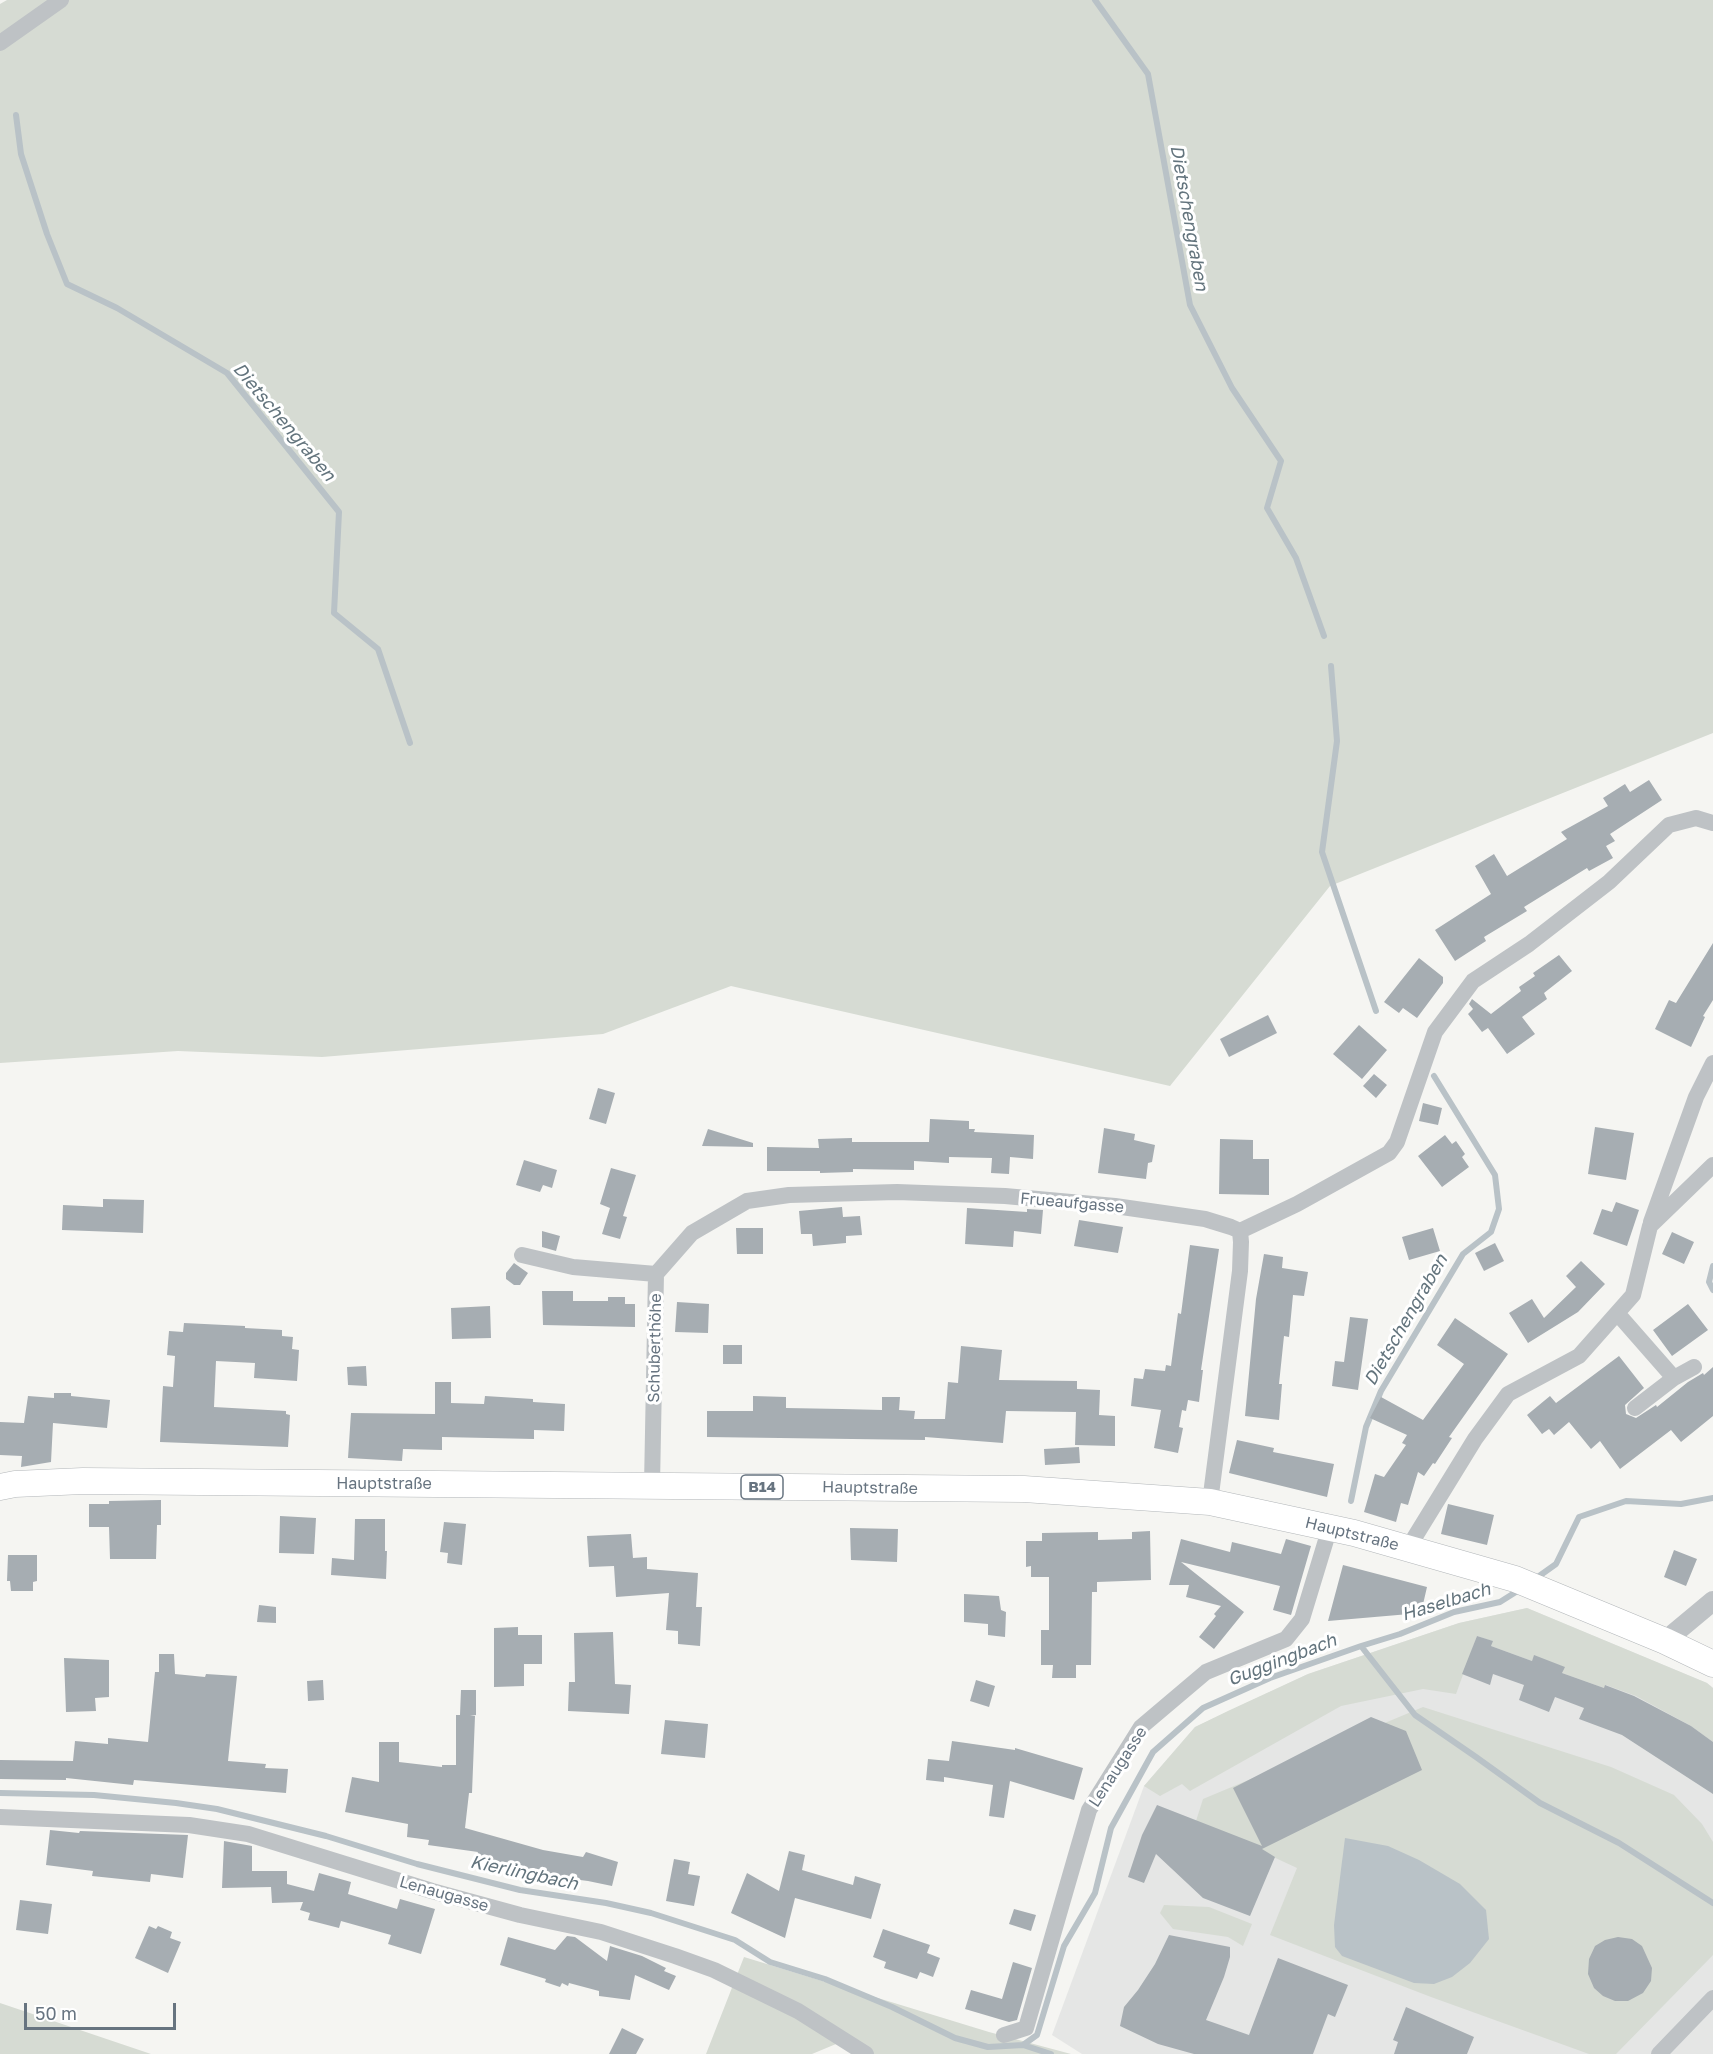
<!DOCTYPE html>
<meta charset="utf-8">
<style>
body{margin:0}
#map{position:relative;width:1713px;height:2054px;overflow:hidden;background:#f5f5f2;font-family:"Golos Text",sans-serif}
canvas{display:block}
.scale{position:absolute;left:24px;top:2003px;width:152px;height:27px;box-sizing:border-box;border:3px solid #677480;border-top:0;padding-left:8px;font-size:18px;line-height:21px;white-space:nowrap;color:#677480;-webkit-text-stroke:4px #fff;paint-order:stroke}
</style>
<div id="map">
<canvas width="1713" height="2054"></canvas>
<div class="scale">50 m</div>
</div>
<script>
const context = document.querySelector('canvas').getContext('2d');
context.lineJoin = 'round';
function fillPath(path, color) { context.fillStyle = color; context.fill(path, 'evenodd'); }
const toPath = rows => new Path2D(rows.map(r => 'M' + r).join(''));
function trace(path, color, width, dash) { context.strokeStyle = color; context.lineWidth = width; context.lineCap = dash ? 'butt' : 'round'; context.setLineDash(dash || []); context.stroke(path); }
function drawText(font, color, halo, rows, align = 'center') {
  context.font = font + ' "Golos Text",sans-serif'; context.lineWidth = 6; context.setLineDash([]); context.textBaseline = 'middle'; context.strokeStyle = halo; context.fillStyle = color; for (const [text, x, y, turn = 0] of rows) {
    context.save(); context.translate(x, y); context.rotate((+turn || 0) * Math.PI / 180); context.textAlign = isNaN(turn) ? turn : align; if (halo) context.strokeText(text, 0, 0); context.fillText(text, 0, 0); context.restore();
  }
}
fillPath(toPath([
 [1527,1608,1707,1683,1713,1688,1713,2054,1082,2054,1052,2035,1144,1786,1195,1727,1308,1674,1459,1623]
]), '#e5e6e5');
fillPath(toPath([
 [7,0,1713,0,1713,733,1330,886,1170,1086,731,986,603,1034,322,1057,178,1051,0,1063,0,4],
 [1527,1608,1707,1683,1713,1688,1713,1742,1691,1726,1636,1696,1606,1685,1604,1688,1562,1673,1564,1667,1534,1656,1532,1661,1491,1646,1492,1641,1477,1636,1456,1694,1423,1689,1341,1706,1190,1791,1182,1784,1160,1796,1144,1786,1195,1727,1230,1710,1308,1674,1459,1623],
 [1423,1707,1611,1767,1674,1795,1702,1824,1713,1842,1713,1955,1616,2054,1589,2054,1431,1997,1270,1935,1297,1868,1196,1821,1203,1799],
 [1164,1905,1209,1907,1252,1924,1243,1946,1228,1937,1173,1929,1160,1913],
 [744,1957,989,2032,1071,2054,868,2054,836,2044,812,2054,706,2054],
 [0,2003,151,2054,0,2054]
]), '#d6dbd3');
fillPath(toPath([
 [1345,1838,1388,1846,1419,1860,1460,1884,1486,1910,1489,1939,1470,1963,1452,1977,1434,1984,1414,1983,1342,1956,1335,1947,1334,1925]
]), '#b9c2c7');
trace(toPath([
 [1095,0,1148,74,1190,305,1232,388,1281,461,1267,508,1296,558,1324,636],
 [16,115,21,154,47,234,67,284,117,308,227,373,339,512,334,613,378,649,410,743],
 [1331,666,1337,741,1322,852,1376,1011],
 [1713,1266,1709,1282,1713,1290],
 [1351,1501,1366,1427,1381,1391,1463,1254,1491,1232,1499,1209,1495,1175,1434,1076],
 [1535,1579,1556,1564,1579,1517,1626,1501,1681,1504,1713,1498],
 [1361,1646,1400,1634,1454,1612,1500,1602,1519,1590],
 [0,1793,94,1795,176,1803,217,1809,326,1836,417,1864,520,1890,606,1903,651,1913,735,1940,770,1962,825,1979,892,2007,955,2038,988,2047,1023,2045,1051,2054],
 [1023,2045,1037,2035,1064,1946,1095,1893,1111,1828,1153,1752,1203,1708,1270,1678,1361,1646,1415,1715,1476,1757,1540,1803,1619,1843,1713,1903]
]), '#b9c2c7', 6);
fillPath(toPath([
 [1649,780,1662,800,1610,834,1615,841,1606,846,1613,858,1589,871,1587,868,1524,907,1527,911,1484,937,1486,941,1455,961,1435,930,1491,894,1475,866,1494,854,1507,876,1567,839,1561,832,1608,806,1603,798,1625,784,1630,792],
 [1713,943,1713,1000,1703,1016,1705,1017,1691,1047,1655,1029,1669,1000,1676,1003],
 [1559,955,1572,971,1544,993,1547,999,1522,1017,1535,1034,1507,1054,1488,1028,1482,1032,1468,1014,1473,1009,1469,1004,1472,999,1491,1014,1521,991,1519,987,1535,976,1533,973],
 [1419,958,1443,977,1443,983,1417,1018,1403,1008,1399,1013,1384,1002],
 [1268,1015,1277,1033,1229,1057,1220,1039],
 [1359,1025,1387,1050,1362,1079,1333,1054],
 [1374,1074,1387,1085,1376,1098,1363,1086],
 [598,1088,615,1093,606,1124,589,1119],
 [1423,1103,1442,1108,1438,1125,1419,1121],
 [930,1119,969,1121,969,1129,975,1129,974,1132,1034,1135,1033,1159,1010,1157,1009,1174,991,1173,992,1158,949,1157,949,1163,914,1161,914,1170,853,1169,853,1172,820,1173,820,1171,767,1171,767,1147,819,1148,818,1139,852,1138,852,1142,929,1142],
 [1595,1127,1634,1133,1626,1180,1588,1174],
 [1104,1128,1135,1134,1134,1140,1155,1145,1152,1162,1148,1163,1146,1179,1098,1173],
 [708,1129,753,1143,753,1147,702,1146],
 [1445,1135,1452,1144,1456,1141,1465,1154,1462,1157,1469,1167,1442,1187,1418,1156],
 [1220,1139,1253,1140,1253,1159,1269,1159,1269,1195,1219,1194],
 [524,1160,557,1170,552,1188,543,1185,540,1192,516,1185],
 [611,1168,636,1175,623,1216,627,1217,620,1239,602,1234,610,1208,600,1204],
 [103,1199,144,1200,143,1233,62,1230,63,1205,103,1207],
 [1616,1202,1639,1210,1627,1246,1593,1234,1602,1209,1612,1212],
 [842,1207,843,1217,860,1216,862,1235,846,1236,846,1243,813,1246,812,1234,801,1234,799,1211],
 [967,1208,1027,1212,1027,1209,1043,1210,1041,1234,1014,1231,1013,1247,965,1244],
 [1079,1220,1123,1227,1118,1253,1074,1246],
 [736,1228,763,1228,763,1254,737,1254],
 [1433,1228,1440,1251,1409,1260,1402,1237],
 [542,1231,560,1236,556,1251,542,1247],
 [1672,1232,1694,1242,1684,1264,1662,1254],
 [1495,1243,1504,1261,1484,1271,1475,1253],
 [1190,1245,1219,1249,1201,1370,1203,1370,1199,1402,1188,1400,1186,1411,1182,1410,1179,1427,1183,1428,1178,1453,1154,1448,1161,1410,1131,1406,1134,1378,1143,1379,1145,1369,1165,1371,1166,1365,1171,1366,1178,1313,1181,1314],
 [1264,1254,1283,1257,1282,1268,1308,1272,1304,1296,1293,1295,1289,1337,1284,1336,1279,1384,1282,1384,1279,1420,1245,1416,1256,1299],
 [1581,1261,1605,1284,1578,1312,1528,1343,1509,1313,1532,1299,1544,1318,1576,1287,1566,1276],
 [514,1263,528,1273,520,1285,514,1285,506,1279,506,1273],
 [542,1291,573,1291,573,1301,608,1301,608,1297,625,1297,625,1304,635,1304,635,1327,543,1325],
 [677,1302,709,1304,708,1333,675,1332],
 [1688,1304,1708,1330,1672,1356,1653,1330],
 [490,1306,491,1338,452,1339,451,1308],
 [1350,1317,1368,1319,1358,1390,1332,1386,1335,1361,1344,1362],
 [1455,1318,1508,1354,1449,1437,1452,1438,1435,1464,1433,1463,1424,1476,1418,1472,1408,1505,1401,1503,1396,1522,1364,1512,1375,1474,1384,1477,1406,1445,1402,1443,1407,1435,1370,1418,1381,1397,1423,1420,1464,1364,1437,1345],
 [184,1323,245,1326,245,1328,282,1330,282,1336,293,1337,292,1349,299,1350,297,1381,254,1378,255,1363,216,1361,214,1407,286,1411,286,1414,290,1415,288,1447,160,1442,163,1386,173,1387,175,1356,167,1355,169,1331,183,1332],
 [723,1345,742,1345,742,1364,723,1364],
 [961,1346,1002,1350,999,1380,1077,1381,1077,1389,1100,1390,1099,1415,1115,1416,1115,1446,1075,1445,1076,1412,1006,1411,1003,1443,925,1437,925,1440,707,1437,707,1411,753,1411,753,1396,786,1397,786,1408,842,1409,882,1410,882,1397,900,1397,899,1410,915,1411,914,1419,945,1419,948,1382,958,1383],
 [1619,1356,1644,1388,1625,1405,1626,1414,1636,1418,1656,1405,1657,1407,1688,1382,1703,1373,1704,1375,1713,1367,1713,1416,1681,1442,1671,1430,1620,1469,1600,1441,1591,1449,1569,1422,1554,1435,1549,1429,1542,1434,1527,1415,1550,1396,1556,1403],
 [366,1366,367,1386,348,1385,347,1367],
 [435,1382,451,1382,451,1403,484,1404,485,1396,533,1399,533,1402,565,1404,564,1431,534,1430,534,1439,442,1437,442,1450,403,1449,402,1461,348,1458,351,1413,435,1414],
 [54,1393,71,1393,71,1396,110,1400,107,1428,53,1423,51,1462,21,1467,22,1456,0,1455,0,1422,24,1423,28,1396,54,1398],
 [1237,1440,1274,1448,1273,1452,1334,1464,1327,1497,1229,1473],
 [1079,1447,1080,1463,1045,1465,1044,1449],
 [161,1500,161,1525,157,1525,156,1559,110,1559,109,1527,89,1527,89,1504,109,1504,109,1501],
 [1448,1504,1494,1515,1487,1545,1441,1534],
 [280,1516,316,1518,314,1554,279,1553],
 [355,1519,385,1519,385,1551,387,1551,386,1579,331,1575,332,1558,354,1560],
 [444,1522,466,1524,462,1565,447,1563,448,1553,440,1552],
 [850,1528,898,1529,897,1562,851,1560],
 [1150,1531,1151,1580,1097,1582,1097,1592,1092,1592,1091,1665,1076,1665,1076,1678,1052,1678,1053,1665,1041,1665,1041,1630,1049,1630,1049,1577,1031,1577,1031,1566,1026,1567,1026,1541,1042,1541,1042,1533,1098,1532,1098,1540,1132,1539,1132,1532],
 [631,1534,633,1558,647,1557,647,1569,698,1573,696,1607,702,1607,700,1646,678,1644,678,1631,666,1630,669,1593,616,1597,614,1566,589,1567,587,1536],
 [1181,1539,1230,1552,1232,1542,1281,1554,1286,1539,1311,1546,1291,1615,1273,1610,1280,1586,1181,1562,1244,1612,1214,1649,1199,1637,1216,1616,1214,1614,1221,1606,1186,1597,1189,1585,1169,1585],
 [1674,1550,1697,1559,1686,1586,1664,1577],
 [8,1555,37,1555,37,1581,33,1582,33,1591,11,1591,10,1581,7,1581],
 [1343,1565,1427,1587,1421,1613,1328,1621],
 [964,1594,999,1596,1001,1610,1006,1612,1005,1637,988,1635,988,1624,964,1622],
 [259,1605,276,1607,276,1623,257,1622],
 [518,1627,518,1635,542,1635,542,1664,524,1664,524,1686,494,1687,494,1628],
 [613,1632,615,1684,631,1685,629,1714,568,1711,569,1682,575,1682,574,1633],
 [1477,1636,1493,1641,1491,1646,1532,1661,1534,1655,1565,1667,1562,1673,1604,1688,1605,1685,1634,1696,1691,1726,1713,1742,1713,1794,1622,1735,1579,1719,1584,1708,1555,1697,1549,1712,1519,1700,1524,1685,1493,1674,1490,1685,1462,1674],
 [159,1654,174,1654,175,1674,205,1677,206,1674,237,1676,228,1761,266,1764,265,1768,288,1769,286,1793,134,1780,133,1785,66,1778,66,1780,0,1779,0,1760,73,1761,75,1741,108,1744,108,1738,148,1742,155,1672,159,1672],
 [64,1658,109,1660,109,1697,95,1698,96,1711,66,1712],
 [323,1680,324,1700,308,1701,307,1681],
 [976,1680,995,1686,989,1707,970,1701],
 [461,1690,476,1690,476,1715,470,1716,475,1716,472,1793,469,1793,465,1828,543,1850,583,1857,586,1852,618,1862,612,1886,588,1881,533,1874,476,1858,478,1852,428,1845,429,1840,407,1837,408,1824,345,1812,352,1777,379,1782,379,1742,399,1742,399,1762,442,1767,442,1765,456,1765,456,1715,460,1715],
 [1371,1717,1406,1731,1422,1770,1262,1849,1275,1857,1250,1916,1203,1898,1156,1854,1144,1883,1128,1877,1142,1835,1157,1805,1262,1846,1233,1788],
 [665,1720,708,1724,705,1758,661,1754],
 [952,1741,1015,1750,1015,1748,1083,1768,1074,1800,1010,1781,1004,1818,989,1816,993,1785,944,1777,944,1782,926,1780,928,1759,949,1761],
 [50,1830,79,1833,80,1831,188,1835,183,1878,151,1874,150,1882,92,1876,93,1871,46,1865],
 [224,1841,252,1846,252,1871,287,1871,287,1884,314,1891,319,1873,351,1882,348,1894,397,1909,400,1899,435,1909,421,1954,388,1944,391,1935,341,1921,339,1928,308,1920,310,1913,300,1910,303,1902,272,1903,271,1887,222,1888],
 [789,1851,805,1855,802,1870,853,1885,855,1876,881,1884,871,1919,795,1898,785,1938,731,1913,747,1873,779,1891],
 [674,1859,690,1862,688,1874,700,1876,694,1906,666,1901],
 [20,1900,52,1904,48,1934,16,1930],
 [1014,1909,1036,1915,1031,1931,1009,1924],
 [149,1926,156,1929,158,1926,172,1932,170,1938,181,1942,168,1973,135,1958],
 [883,1929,930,1945,927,1953,940,1958,933,1977,920,1972,917,1979,884,1968,886,1962,873,1957],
 [1169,1935,1230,1947,1230,1957,1224,1977,1206,2020,1249,2035,1278,1958,1348,1985,1335,2017,1328,2014,1313,2054,1194,2054,1158,2044,1120,2026,1124,2007,1138,1990,1155,1964],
 [567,1936,575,1937,607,1961,610,1946,613,1947,642,1956,666,1968,664,1971,676,1976,669,1990,635,1975,630,2000,599,1996,599,1991,569,1983,568,1986,562,1983,560,1987,545,1982,546,1979,500,1965,508,1937,555,1950],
 [1618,1937,1632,1939,1642,1946,1652,1968,1651,1981,1643,1993,1628,2001,1615,2001,1603,1996,1594,1988,1588,1974,1589,1959,1595,1946,1605,1940],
 [1013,1962,1032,1968,1017,2020,1009,2022,965,2009,971,1990,1002,1999],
 [1406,2007,1474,2037,1467,2054,1394,2054,1398,2042,1393,2040],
 [622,2028,644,2039,636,2054,609,2054]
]), '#a6adb2');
const primary = toPath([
 [0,1487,15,1484,83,1481,1024,1489,1210,1502,1354,1533,1515,1579,1665,1641,1713,1664]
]);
trace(primary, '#b2b6b9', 27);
trace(toPath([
 [0,43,61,0],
 [1651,1222,1696,1097,1713,1063],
 [1240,1231,1297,1204,1389,1153,1397,1142,1435,1032,1473,981,1529,944,1609,882,1669,825,1696,818,1713,823],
 [522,1255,573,1267,656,1274,652,1485],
 [656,1274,692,1233,747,1201,789,1195,897,1192,1005,1196,1115,1206,1205,1219,1231,1227,1240,1231,1241,1242,1240,1271,1210,1502],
 [1617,1313,1674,1378],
 [1635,1408,1674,1378,1694,1367],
 [1408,1548,1475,1439,1508,1394,1579,1356,1633,1295,1650,1226,1713,1165],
 [0,1817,189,1825,248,1834,432,1891,520,1915,601,1932,675,1956,714,1970,798,2011,866,2054],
 [1004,2035,1026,2028,1089,1810,1141,1727,1206,1672,1286,1639,1302,1619,1330,1527],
 [1659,2054,1713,1998]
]), '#bec2c5', 16);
trace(toPath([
 [1665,1641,1713,1601]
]), '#bec2c5', 20);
trace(primary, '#fff', 26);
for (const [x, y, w] of [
 [762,1487,42]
]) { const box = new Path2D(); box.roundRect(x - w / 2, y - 12, w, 24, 4.5); context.fillStyle = '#fff'; context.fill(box); trace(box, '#677480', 1.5); }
drawText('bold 15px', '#677480', null, [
 ["B14",762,1487]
]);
drawText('16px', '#677480', '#fff', [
 ["Frueaufgasse",1072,1203,5],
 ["Schuberthöhe",655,1348,-89],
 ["Hauptstraße",384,1484],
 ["Hauptstraße",870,1488,1],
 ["Hauptstraße",1352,1534,14],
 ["Lenaugasse",1118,1767,-57],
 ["Lenaugasse",444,1894,16]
]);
drawText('italic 18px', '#63747d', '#fff', [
 ["Dietschengraben",1189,218,80],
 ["Dietschengraben",284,422,50],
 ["Dietschengraben",1406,1320,-60],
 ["Haselbach",1446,1602,-17],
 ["Guggingbach",1282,1660,-21],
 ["Kierlingbach",524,1873,12]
]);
</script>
